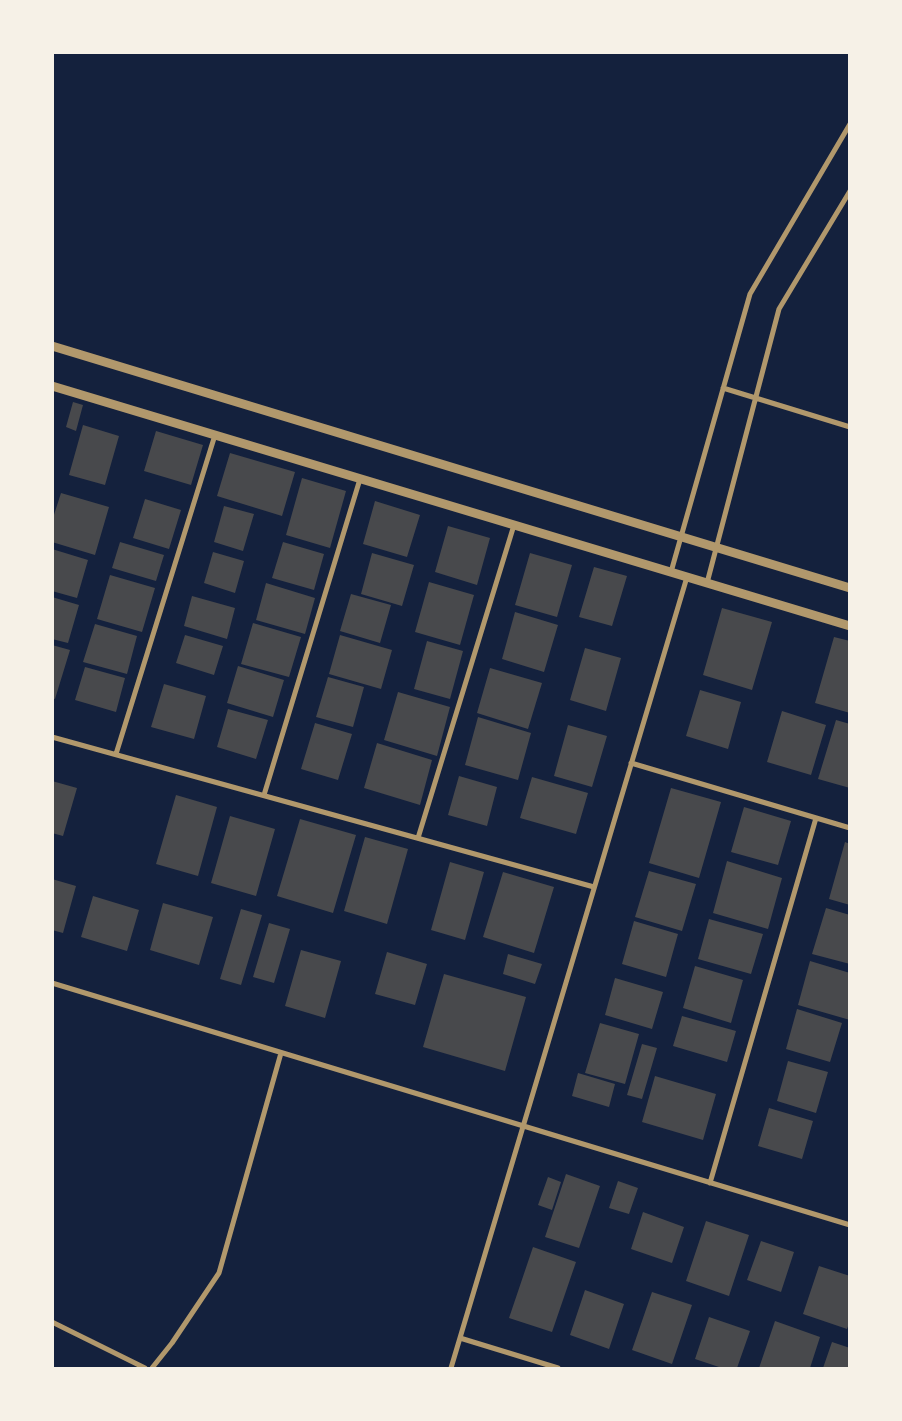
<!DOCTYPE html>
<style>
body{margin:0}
#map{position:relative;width:902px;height:1421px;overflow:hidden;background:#14213d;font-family:Quicksand,sans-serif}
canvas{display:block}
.frame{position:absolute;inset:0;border:54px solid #f6f1e7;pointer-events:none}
</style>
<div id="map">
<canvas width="902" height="1421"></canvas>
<div class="frame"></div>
</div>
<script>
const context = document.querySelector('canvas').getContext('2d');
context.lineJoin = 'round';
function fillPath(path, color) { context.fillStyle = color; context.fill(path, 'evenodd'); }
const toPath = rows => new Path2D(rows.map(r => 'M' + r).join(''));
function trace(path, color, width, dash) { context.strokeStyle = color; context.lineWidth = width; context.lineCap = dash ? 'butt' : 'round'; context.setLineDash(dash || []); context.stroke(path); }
fillPath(toPath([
 [73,402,83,405,76,431,66,427],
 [83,425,119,436,105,485,69,475],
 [156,431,203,445,191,485,144,471],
 [230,453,295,472,282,516,217,496],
 [302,478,346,491,330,548,286,535],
 [61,493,109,507,95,555,52,542,52,521],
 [145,499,181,510,169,549,133,538],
 [375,501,420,515,407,557,363,544],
 [224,506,254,514,243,551,214,542],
 [448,526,490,538,477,585,435,572],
 [120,542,164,555,156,581,112,568],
 [283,542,324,554,314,590,272,578],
 [52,549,88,560,77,598,52,591],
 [213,552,244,561,235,593,204,583],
 [372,553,414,565,402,606,361,594],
 [530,553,572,565,557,617,515,605],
 [594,567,627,576,612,626,579,617],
 [110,575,155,588,142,632,97,619],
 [429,582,474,595,460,645,415,632],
 [266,583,315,598,305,634,256,620],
 [351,594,391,605,380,643,340,631],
 [192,596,235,608,227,639,184,626],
 [52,597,79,605,68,643,52,639],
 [722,608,772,622,752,690,703,675],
 [515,612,558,625,544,672,502,659],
 [253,623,301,637,289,677,241,664],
 [95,624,137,636,127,674,83,662],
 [185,635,223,646,214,675,176,663],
 [340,635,392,650,381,689,329,674],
 [834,637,850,641,850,713,815,703],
 [427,641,463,651,450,699,414,689],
 [52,645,70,650,55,699,52,698],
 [585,648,621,658,606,711,570,700],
 [238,666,284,680,273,717,227,703],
 [85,667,125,678,116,712,75,700],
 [490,668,542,683,528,729,477,713],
 [328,677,364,687,353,727,316,717],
 [164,684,206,696,194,739,151,727],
 [700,690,741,702,728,749,686,736],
 [398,692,450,707,437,756,384,740],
 [228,709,268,720,256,759,217,747],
 [782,711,826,725,811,775,767,762],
 [478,717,531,733,518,780,465,765],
 [836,720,850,724,850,788,818,779],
 [315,723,352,734,338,780,301,769],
 [568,725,607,736,592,787,554,776],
 [377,743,432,760,420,805,364,788],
 [459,776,497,787,487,826,448,815],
 [532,777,588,793,576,834,520,818],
 [52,781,77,788,63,836,52,833],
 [671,788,721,802,699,878,649,863],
 [176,795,217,807,198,876,156,864],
 [744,807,791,821,778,865,731,852],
 [230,816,275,829,256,896,211,883],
 [300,819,356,835,333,913,277,896],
 [365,837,408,849,387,924,344,911],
 [845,842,850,844,850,905,829,899],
 [727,861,782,878,768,929,713,913],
 [450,862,484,872,465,940,431,930],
 [649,871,696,884,682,931,635,917],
 [503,872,554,887,534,953,483,937],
 [52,879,76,886,63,933,52,930],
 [93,896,139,910,127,951,81,937],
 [163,903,213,917,199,965,150,950],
 [826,908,850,915,850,964,812,954],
 [241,909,262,915,241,985,220,979],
 [709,919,763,934,751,974,698,959],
 [634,921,678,934,666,977,622,964],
 [269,923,290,929,274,983,253,977],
 [301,950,341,961,325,1018,285,1006],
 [387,952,427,964,415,1005,375,994],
 [508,954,542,964,535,984,503,974],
 [810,961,850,973,850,1020,798,1005],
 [695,966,743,980,731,1023,683,1008],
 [444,974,526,997,505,1071,423,1047],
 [615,978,663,992,652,1029,605,1015],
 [797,1009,842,1023,830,1062,786,1049],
 [682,1016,736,1031,727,1062,673,1046],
 [600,1023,639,1034,625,1084,585,1073],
 [642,1044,657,1048,642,1099,627,1095],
 [788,1061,828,1072,816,1113,777,1101],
 [578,1073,615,1084,609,1107,572,1096],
 [655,1076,716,1094,703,1140,642,1122],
 [769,1108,813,1121,802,1159,758,1146],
 [566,1174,600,1186,579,1248,545,1237],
 [548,1177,561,1182,552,1210,538,1205],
 [618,1181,638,1188,629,1214,609,1208],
 [643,1212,684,1227,672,1263,631,1249],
 [706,1221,749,1235,729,1296,686,1281],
 [761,1241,794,1252,781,1292,747,1280],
 [533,1247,576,1262,552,1332,509,1318],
 [819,1266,850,1276,850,1321,847,1329,803,1314],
 [585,1290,624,1304,609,1349,570,1335],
 [652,1292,692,1305,672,1364,632,1350],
 [709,1317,750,1331,737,1368,722,1368,695,1359],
 [775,1321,820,1337,810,1368,759,1368],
 [832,1342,850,1348,850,1368,823,1368]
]), '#48494c');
trace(toPath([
 [723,388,850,427],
 [671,572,750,294,850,124],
 [707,583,779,309,850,191],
 [52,737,594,887],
 [116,754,215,435],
 [631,763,850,828],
 [264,795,360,479],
 [418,838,514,525],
 [52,983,850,1225],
 [710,1183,816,818],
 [52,1322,145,1368],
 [460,1338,558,1368],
 [152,1368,172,1343,219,1273,281,1053],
 [451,1368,687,577]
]), '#b1986c', 5);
trace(toPath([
 [52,346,850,588],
 [52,386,850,626]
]), '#b1986c', 9);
</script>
